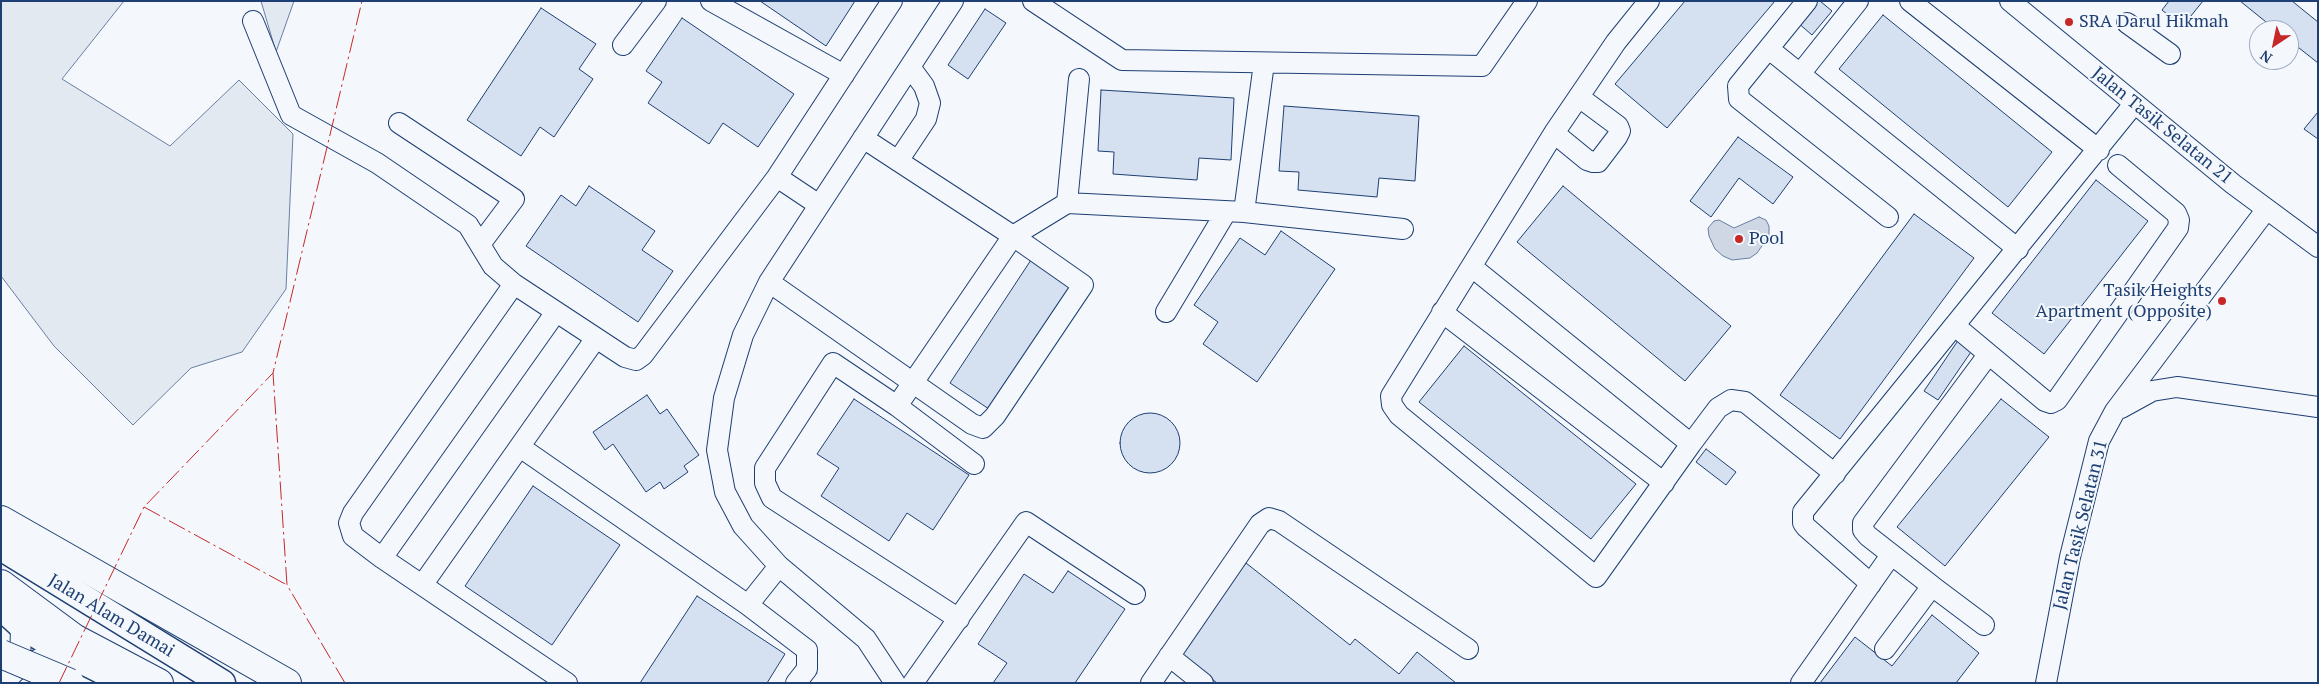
<!DOCTYPE html>
<style>
body{margin:0}
#map{position:relative;width:2319px;height:684px;overflow:hidden;background:#f4f7fb;font-family:"PT Serif",serif}
canvas{display:block}
.frame{position:absolute;inset:0;border:2px solid #1d3f73;pointer-events:none}
.north{position:absolute;left:2249px;top:20px;width:50px;height:50px;box-sizing:border-box;background:#f4f7fb;border:1px solid #9eadc5;border-radius:50%;rotate:214deg;font-size:14px;font-weight:700;line-height:20px;text-align:center;color:#1d3f73}
.north::after{content:'';display:block;margin:auto;width:18px;height:22px;background:#c62828;clip-path:polygon(50% 0,100% 100%,50% 72%,0 100%)}
</style>
<div id="map">
<canvas width="2319" height="684"></canvas>
<div class="frame"></div>
<div class="north">N</div>
</div>
<script>
const context = document.querySelector('canvas').getContext('2d');
context.lineJoin = 'round';
function fillPath(path, color) { context.fillStyle = color; context.fill(path, 'evenodd'); }
const toPath = rows => new Path2D(rows.map(r => 'M' + r).join(''));
function trace(path, color, width, dash) { context.strokeStyle = color; context.lineWidth = width; context.lineCap = dash ? 'butt' : 'round'; context.setLineDash(dash || []); context.stroke(path); }
function drawText(font, color, halo, rows, align = 'center') {
  context.font = font + ' "PT Serif",serif'; context.lineWidth = 4; context.setLineDash([]); context.textBaseline = 'middle'; context.strokeStyle = halo; context.fillStyle = color; for (const [text, x, y, turn = 0] of rows) {
    context.save(); context.translate(x, y); context.rotate((+turn || 0) * Math.PI / 180); context.textAlign = isNaN(turn) ? turn : align; if (halo) context.strokeText(text, 0, 0); context.fillText(text, 0, 0); context.restore();
  }
}
const green = toPath([
 [1,1,124,1,62,79,170,146,239,80,293,134,286,289,242,352,191,368,133,425,54,346,1,276,1,1],
 [261,1,294,1,276,52,261,1]
]);
fillPath(green, '#e3e9f0');
trace(green, '#687fa3', 1);
const water = toPath([
 [1759,217,1766,220,1769,226,1769,236,1757,253,1750,258,1732,260,1723,256,1715,249,1709,236,1708,228,1714,221,1719,220,1734,228,1759,217]
]);
fillPath(water, '#cfd7e4');
trace(water, '#687fa3', 1);
const building = toPath([
 [760,1,855,1,826,46,760,1],
 [1685,1,1775,1,1667,128,1615,84,1685,1],
 [1814,1,1820,1,1832,11,1812,35,1797,22,1814,1],
 [2169,1,2203,1,2182,27,2162,10,2169,1],
 [2240,1,2292,1,2318,22,2318,63,2289,40,2289,30,2276,30,2240,1],
 [541,8,596,44,579,69,593,79,554,137,540,127,521,156,467,120,541,8],
 [985,9,1006,23,968,79,948,65,985,9],
 [1883,15,2052,152,2008,207,1839,69,1883,15],
 [682,18,794,94,758,147,723,123,709,144,648,103,662,82,646,71,682,18],
 [1101,90,1234,98,1231,160,1199,158,1197,180,1113,174,1114,152,1098,151,1101,90],
 [1284,106,1419,116,1415,181,1379,178,1377,197,1298,190,1299,172,1279,171,1284,106],
 [2318,112,2318,139,2304,129,2318,112],
 [1738,137,1793,177,1773,204,1739,178,1711,217,1690,201,1738,137],
 [2096,180,2148,221,2044,354,1992,313,2096,180],
 [589,186,655,231,642,250,673,271,638,322,526,246,561,195,576,206,589,186],
 [1563,186,1731,326,1685,381,1517,242,1563,186],
 [1914,214,1974,258,1840,439,1780,395,1914,214],
 [1281,231,1335,269,1257,382,1203,344,1218,322,1194,305,1240,238,1265,255,1281,231],
 [1031,260,1073,288,992,411,950,383,1031,260],
 [1959,339,1973,349,1938,400,1924,391,1959,339],
 [1464,346,1636,484,1591,539,1419,402,1464,346],
 [647,395,660,414,667,409,699,455,684,466,688,472,664,489,660,482,646,492,613,444,605,450,593,432,647,395],
 [854,399,969,475,933,530,907,513,889,541,821,496,839,468,817,454,854,399],
 [2001,399,2049,437,1945,566,1897,527,2001,399],
 '1120 443a30 30 0 1 1 60 0a30 30 0 1 1-60 0Z',
 [1706,449,1736,472,1726,485,1696,462,1706,449],
 [533,486,620,545,552,645,465,586,533,486],
 [1246,563,1350,645,1355,639,1399,674,1417,652,1456,683,1217,683,1176,650,1246,563],
 [1068,571,1125,609,1075,683,993,683,1007,663,978,644,1024,574,1053,593,1068,571],
 [697,596,785,654,767,683,640,683,697,596],
 [1932,615,1979,653,1956,683,1820,683,1855,637,1892,666,1932,615]
]);
fillPath(building, '#d5e0f0');
trace(building, '#1d3f73', 1);
const minor = toPath([
 [711,1,844,75],
 [1033,1,1122,60,1482,66,1527,1],
 [1649,1,1616,42,1554,133,1391,396,1392,405,1399,415,1596,577,1691,444],
 [1807,1,1738,86,1739,99,1888,217],
 [1910,1,2099,150],
 [2010,1,2233,184,2318,247],
 [253,21,291,115,377,163,468,225,493,266,514,284,625,357,636,360,643,355,777,177,819,205],
 [2127,23,2170,54],
 [623,45,656,1],
 [1769,49,2018,249],
 [1800,74,1858,1],
 [399,123,514,199,481,243],
 [1554,133,1587,160,1593,162,1598,162,1617,137,1620,131,1618,126,1579,97],
 [898,161,926,119,930,103,924,86,910,67],
 [777,177,892,1],
 [1067,203,1079,79],
 [1244,212,1264,63],
 [1472,267,1691,444,1718,408,1731,400,1745,402,1835,474],
 [769,282,972,424,983,428,995,416,1083,285,1013,236,863,138],
 [514,284,353,513,349,523,353,536,382,558,567,683],
 [1166,312,1226,212],
 [1442,312,1664,483],
 [1955,326,2045,401,2051,403,2057,400,2178,228,2179,220,2176,213,2118,165],
 [897,406,974,464],
 [2121,408,2152,391,2177,387,2318,407],
 [520,447,748,605,807,650,807,669,796,683],
 [382,558,556,312],
 [423,584,596,338],
 [1871,584,1806,527,1803,523,1803,512,2134,104],
 [1932,586,1984,625],
 [748,605,779,566],
 [959,619,772,498,765,483,765,468,833,363,897,406,1013,236,1067,203,1244,212,1403,229],
 [1885,649,1932,586,1868,536,1863,530,1863,523,1988,355],
 [1169,656,1203,683],
 [20,667,21,625],
 [3,683,20,667,61,650],
 [895,683,866,639,779,566,743,526,725,492,717,450,724,398,743,335,769,282,953,1],
 [913,683,1026,522,1135,594],
 [1151,683,1260,524,1269,518,1279,521,1468,649],
 [1801,683,1891,555],
 [2046,683,2070,557,2099,441,2115,411,2266,210]
]);
const major = toPath([
 [1,547,222,683],
 [1,607,21,625,61,650,127,683]
]);
const highway = toPath([
 [1,520,287,683],
 [1,584,74,638,159,683]
]);
trace(minor, '#1d3f73', 22);
trace(major, '#1d3f73', 29);
trace(highway, '#1d3f73', 30);
trace(minor, '#f4f7fb', 20);
trace(major, '#f4f7fb', 26);
trace(highway, '#f4f7fb', 28);
const highwayBridge = toPath([
 [1,654,70,683]
]);
trace(highwayBridge, '#1d3f73', 30, []);
trace(highwayBridge, '#f4f7fb', 28);
trace(toPath([
 [144,507,287,585],
 [59,683,144,507,273,373],
 [345,683,287,585,273,373,362,1]
]), '#c62828', 1, [18, 4, 2.5, 4]);
for (const [x, y, r, color] of [
 [2069,22,5,"#c62828"],
 [1739,239,5,"#c62828"],
 [2222,301,5,"#c62828"]
]) { const dot = new Path2D(); dot.arc(x, y, r, 0, 2 * Math.PI); context.fillStyle = color; context.fill(dot); trace(dot, '#f4f7fb', 2); }
drawText('18px', '#1d3f73', '#f4f7fb', [
 ["SRA Darul Hikmah",2079,22],
 ["Pool",1749,239],
 ["Tasik Heights",2212,291,"right"],
 ["Apartment (Opposite)",2212,312,"right"]
], 'left');
drawText('18px', '#1d3f73', '#f4f7fb', [
 ["Jalan Tasik Selatan 21",2162,126,39],
 ["Jalan Tasik Selatan 31",2081,525,-76],
 ["Jalan Alam Damai",111,616,31]
]);
</script>
